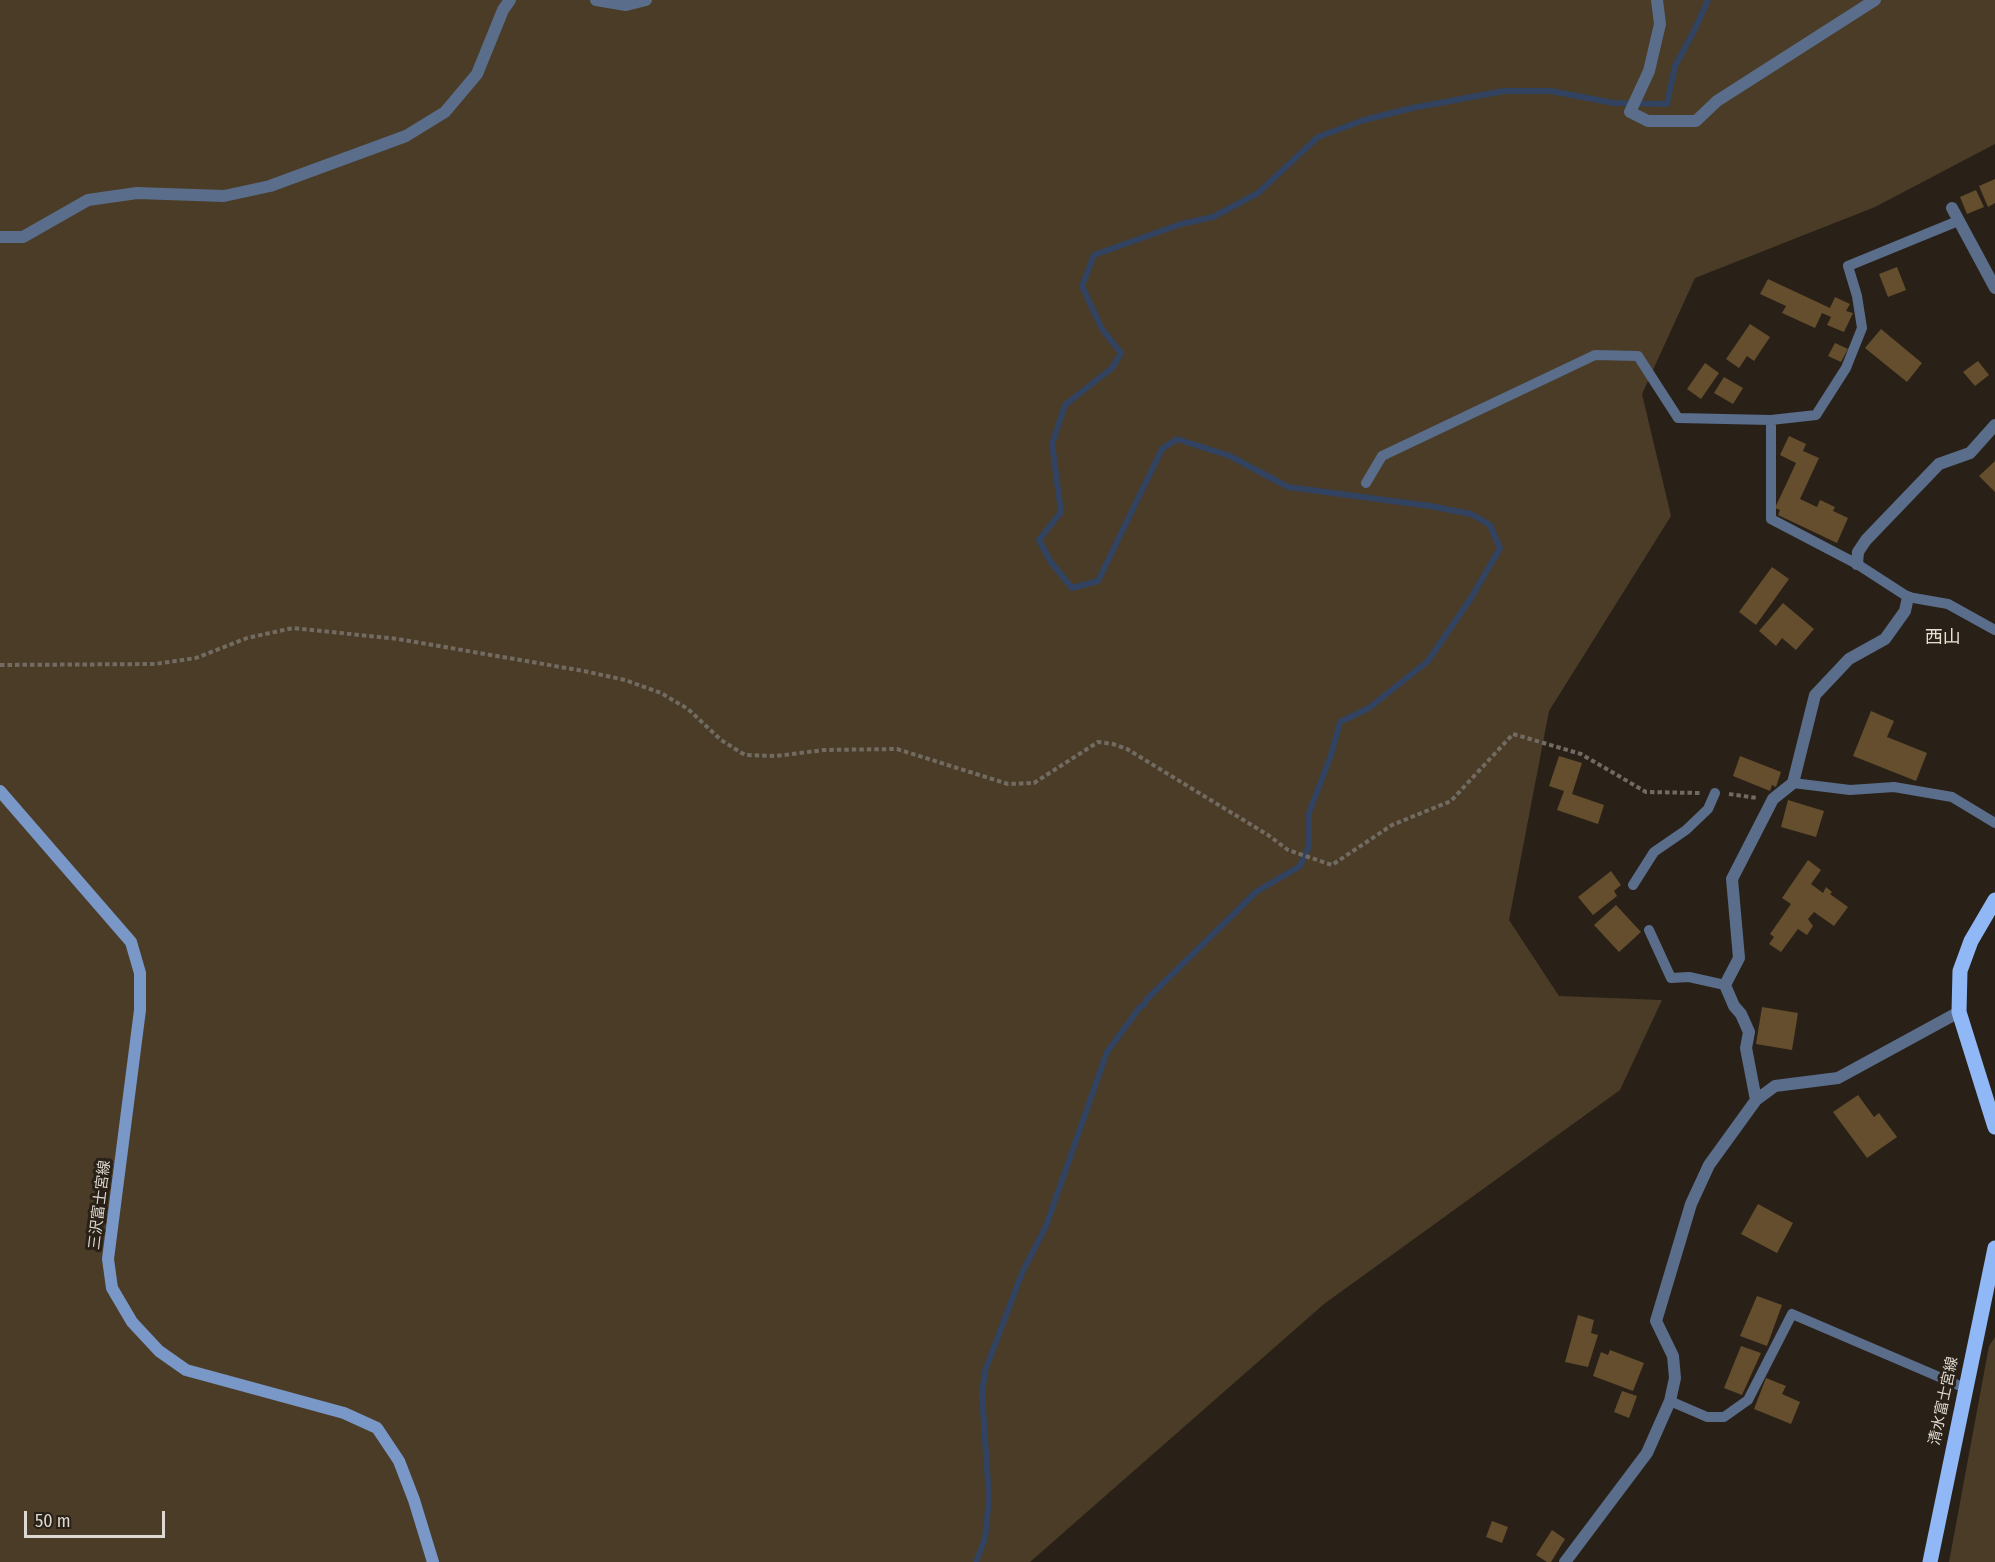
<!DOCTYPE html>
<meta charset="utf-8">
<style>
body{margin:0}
#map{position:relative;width:1995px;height:1562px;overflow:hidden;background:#292117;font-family:"Fira Sans Condensed",sans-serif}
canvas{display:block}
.scale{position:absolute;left:24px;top:1511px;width:141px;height:27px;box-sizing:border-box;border:3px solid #ddd8d1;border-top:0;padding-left:8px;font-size:18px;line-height:21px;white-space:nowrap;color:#ddd8d1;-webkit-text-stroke:4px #292117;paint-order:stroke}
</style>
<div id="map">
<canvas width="1995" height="1562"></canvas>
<div class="scale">50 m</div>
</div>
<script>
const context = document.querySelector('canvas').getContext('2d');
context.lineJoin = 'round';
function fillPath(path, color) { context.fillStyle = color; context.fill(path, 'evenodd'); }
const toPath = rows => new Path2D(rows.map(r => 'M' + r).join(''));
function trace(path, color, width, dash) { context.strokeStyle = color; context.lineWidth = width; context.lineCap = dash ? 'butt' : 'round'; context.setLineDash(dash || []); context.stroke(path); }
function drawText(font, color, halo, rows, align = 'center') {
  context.font = font + ' "Fira Sans Condensed","Noto Sans JP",sans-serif'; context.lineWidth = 6; context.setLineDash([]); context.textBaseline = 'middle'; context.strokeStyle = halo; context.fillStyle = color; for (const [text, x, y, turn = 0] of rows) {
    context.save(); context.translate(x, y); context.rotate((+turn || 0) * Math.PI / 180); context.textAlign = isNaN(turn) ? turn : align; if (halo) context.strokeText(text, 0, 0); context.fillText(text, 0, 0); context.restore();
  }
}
fillPath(toPath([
 [0,0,1995,0,1995,144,1875,207,1695,278,1642,394,1671,516,1549,711,1509,920,1559,996,1662,1000,1620,1090,1324,1304,1030,1562,0,1562],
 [1995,1337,1995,1562,1949,1562,1989,1346]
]), '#4a3c26');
trace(toPath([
 [976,1562,985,1539,989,1498,982,1394,985,1371,1022,1273,1046,1226,1107,1052,1140,1007,1144,1005,1147,999,1256,892,1300,866,1309,846,1309,813,1331,755,1340,722,1369,708,1428,661,1471,598,1500,548,1490,525,1471,514,1430,506,1288,487,1230,456,1177,439,1162,449,1098,581,1072,588,1050,561,1039,540,1061,512,1052,444,1065,405,1112,368,1121,353,1102,329,1082,286,1094,255,1181,224,1213,217,1258,193,1318,137,1364,120,1412,108,1504,91,1551,91,1614,103,1667,104,1675,66,1694,31,1708,0]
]), '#314361', 6);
fillPath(toPath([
 [1995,179,1995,203,1988,207,1979,186],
 [1976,190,1984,207,1967,214,1960,197],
 [1897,267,1906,290,1888,297,1879,274],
 [1768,279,1830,308,1835,297,1850,304,1846,311,1853,313,1844,332,1827,325,1831,317,1822,313,1815,328,1782,313,1786,306,1760,294],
 [1750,324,1770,337,1754,361,1747,356,1739,368,1726,359],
 [1881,329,1922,363,1907,382,1865,348],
 [1835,343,1848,349,1841,362,1828,356],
 [1978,361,1989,375,1975,386,1963,372],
 [1705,363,1719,373,1701,399,1687,389],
 [1724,377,1743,388,1733,404,1714,393],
 [1789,436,1806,444,1803,451,1819,458,1800,499,1817,507,1820,500,1835,507,1833,511,1848,518,1837,543,1778,515,1780,510,1775,508,1796,463,1780,455],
 [1995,461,1995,492,1979,476],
 [1772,567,1789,579,1756,625,1739,612],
 [1783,603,1814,629,1796,650,1782,638,1776,646,1759,631],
 [1871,711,1894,721,1887,737,1927,753,1916,781,1853,756],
 [1559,756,1582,763,1572,794,1604,805,1598,824,1557,810,1564,791,1549,786],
 [1740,756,1781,772,1776,787,1772,785,1770,791,1733,776],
 [1788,800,1824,811,1816,837,1781,827],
 [1808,860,1821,870,1811,884,1823,893,1826,887,1832,892,1830,894,1848,907,1834,926,1814,912,1808,919,1813,926,1807,935,1798,929,1781,952,1769,944,1774,937,1770,934,1791,904,1782,898],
 [1611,871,1621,885,1614,891,1617,896,1593,915,1578,897],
 [1616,905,1641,932,1619,952,1594,925],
 [1762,1007,1798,1013,1792,1050,1756,1044],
 [1858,1095,1874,1117,1879,1113,1897,1137,1867,1158,1833,1112],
 [1758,1204,1793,1223,1777,1253,1741,1234],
 [1757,1296,1782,1305,1767,1346,1740,1336],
 [1578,1315,1594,1320,1591,1333,1598,1335,1588,1367,1565,1362],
 [1741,1346,1761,1353,1742,1395,1724,1388],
 [1610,1350,1644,1363,1633,1391,1593,1376,1601,1352,1608,1355],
 [1766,1378,1786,1386,1782,1394,1800,1402,1791,1424,1754,1409],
 [1622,1391,1637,1396,1629,1418,1614,1412],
 [1492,1521,1508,1527,1502,1543,1486,1537],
 [1552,1530,1565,1539,1551,1562,1547,1562,1536,1555]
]), '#644e2d');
trace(toPath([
 [0,665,155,664,196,658,247,638,293,628,398,639,584,671,625,680,661,693,688,709,721,740,745,755,776,756,824,750,897,749,1008,784,1034,783,1098,742,1113,744,1127,749,1268,835,1288,850,1332,865,1392,825,1451,801,1513,734,1581,754,1646,792,1700,793],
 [1729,794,1757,798]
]), '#726b62', 4, [4.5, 3]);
trace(toPath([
 [1771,420,1816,415,1846,368,1862,328,1857,296,1848,266,1958,221],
 [1366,483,1382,456,1595,355,1638,356,1678,418,1771,420,1771,519,1857,564,1908,597,1948,604,1995,630],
 [1793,783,1850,790,1894,787,1952,797,1995,823],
 [1633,885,1654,852,1686,830,1708,809,1715,793],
 [1649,930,1671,978,1689,977,1725,985],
 [1670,1401,1707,1417,1724,1417,1748,1400,1792,1314,1965,1388]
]), '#5a6d8b', 10);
trace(toPath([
 [596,0,626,5,646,0],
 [1657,0,1660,24,1649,71,1630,112,1648,121,1696,121,1717,101,1875,0],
 [1952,208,1995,288],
 [0,237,23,237,88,200,137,193,224,196,270,186,406,136,445,112,477,74,503,10,510,0],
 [1857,564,1858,552,1866,540,1939,464,1970,453,1995,425],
 [1756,1100,1746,1048,1749,1032,1741,1014,1734,1006,1725,985,1739,958,1732,879,1773,799,1793,783,1815,695,1849,659,1885,639,1905,611,1908,597],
 [1565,1562,1647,1453,1670,1401,1675,1378,1673,1356,1656,1321,1691,1204,1709,1165,1756,1100,1775,1086,1838,1078,1959,1012]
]), '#5a6d8b', 12);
trace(toPath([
 [0,791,131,942,140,973,140,1010,108,1259,112,1288,132,1322,159,1351,186,1370,344,1413,377,1428,399,1461,414,1500,433,1562]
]), '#7997c7', 12);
trace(toPath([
 [1995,900,1971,941,1960,971,1959,1012,1995,1127],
 [1930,1562,1995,1248]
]), '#91b8f6', 15);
drawText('15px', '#ddd8d1', '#292117', [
 ["三沢富士宮線",100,1205,-83],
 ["清水富士宮線",1944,1401,-78]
]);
drawText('18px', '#eae0d2', '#292117', [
 ["西山",1943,638]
]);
</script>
